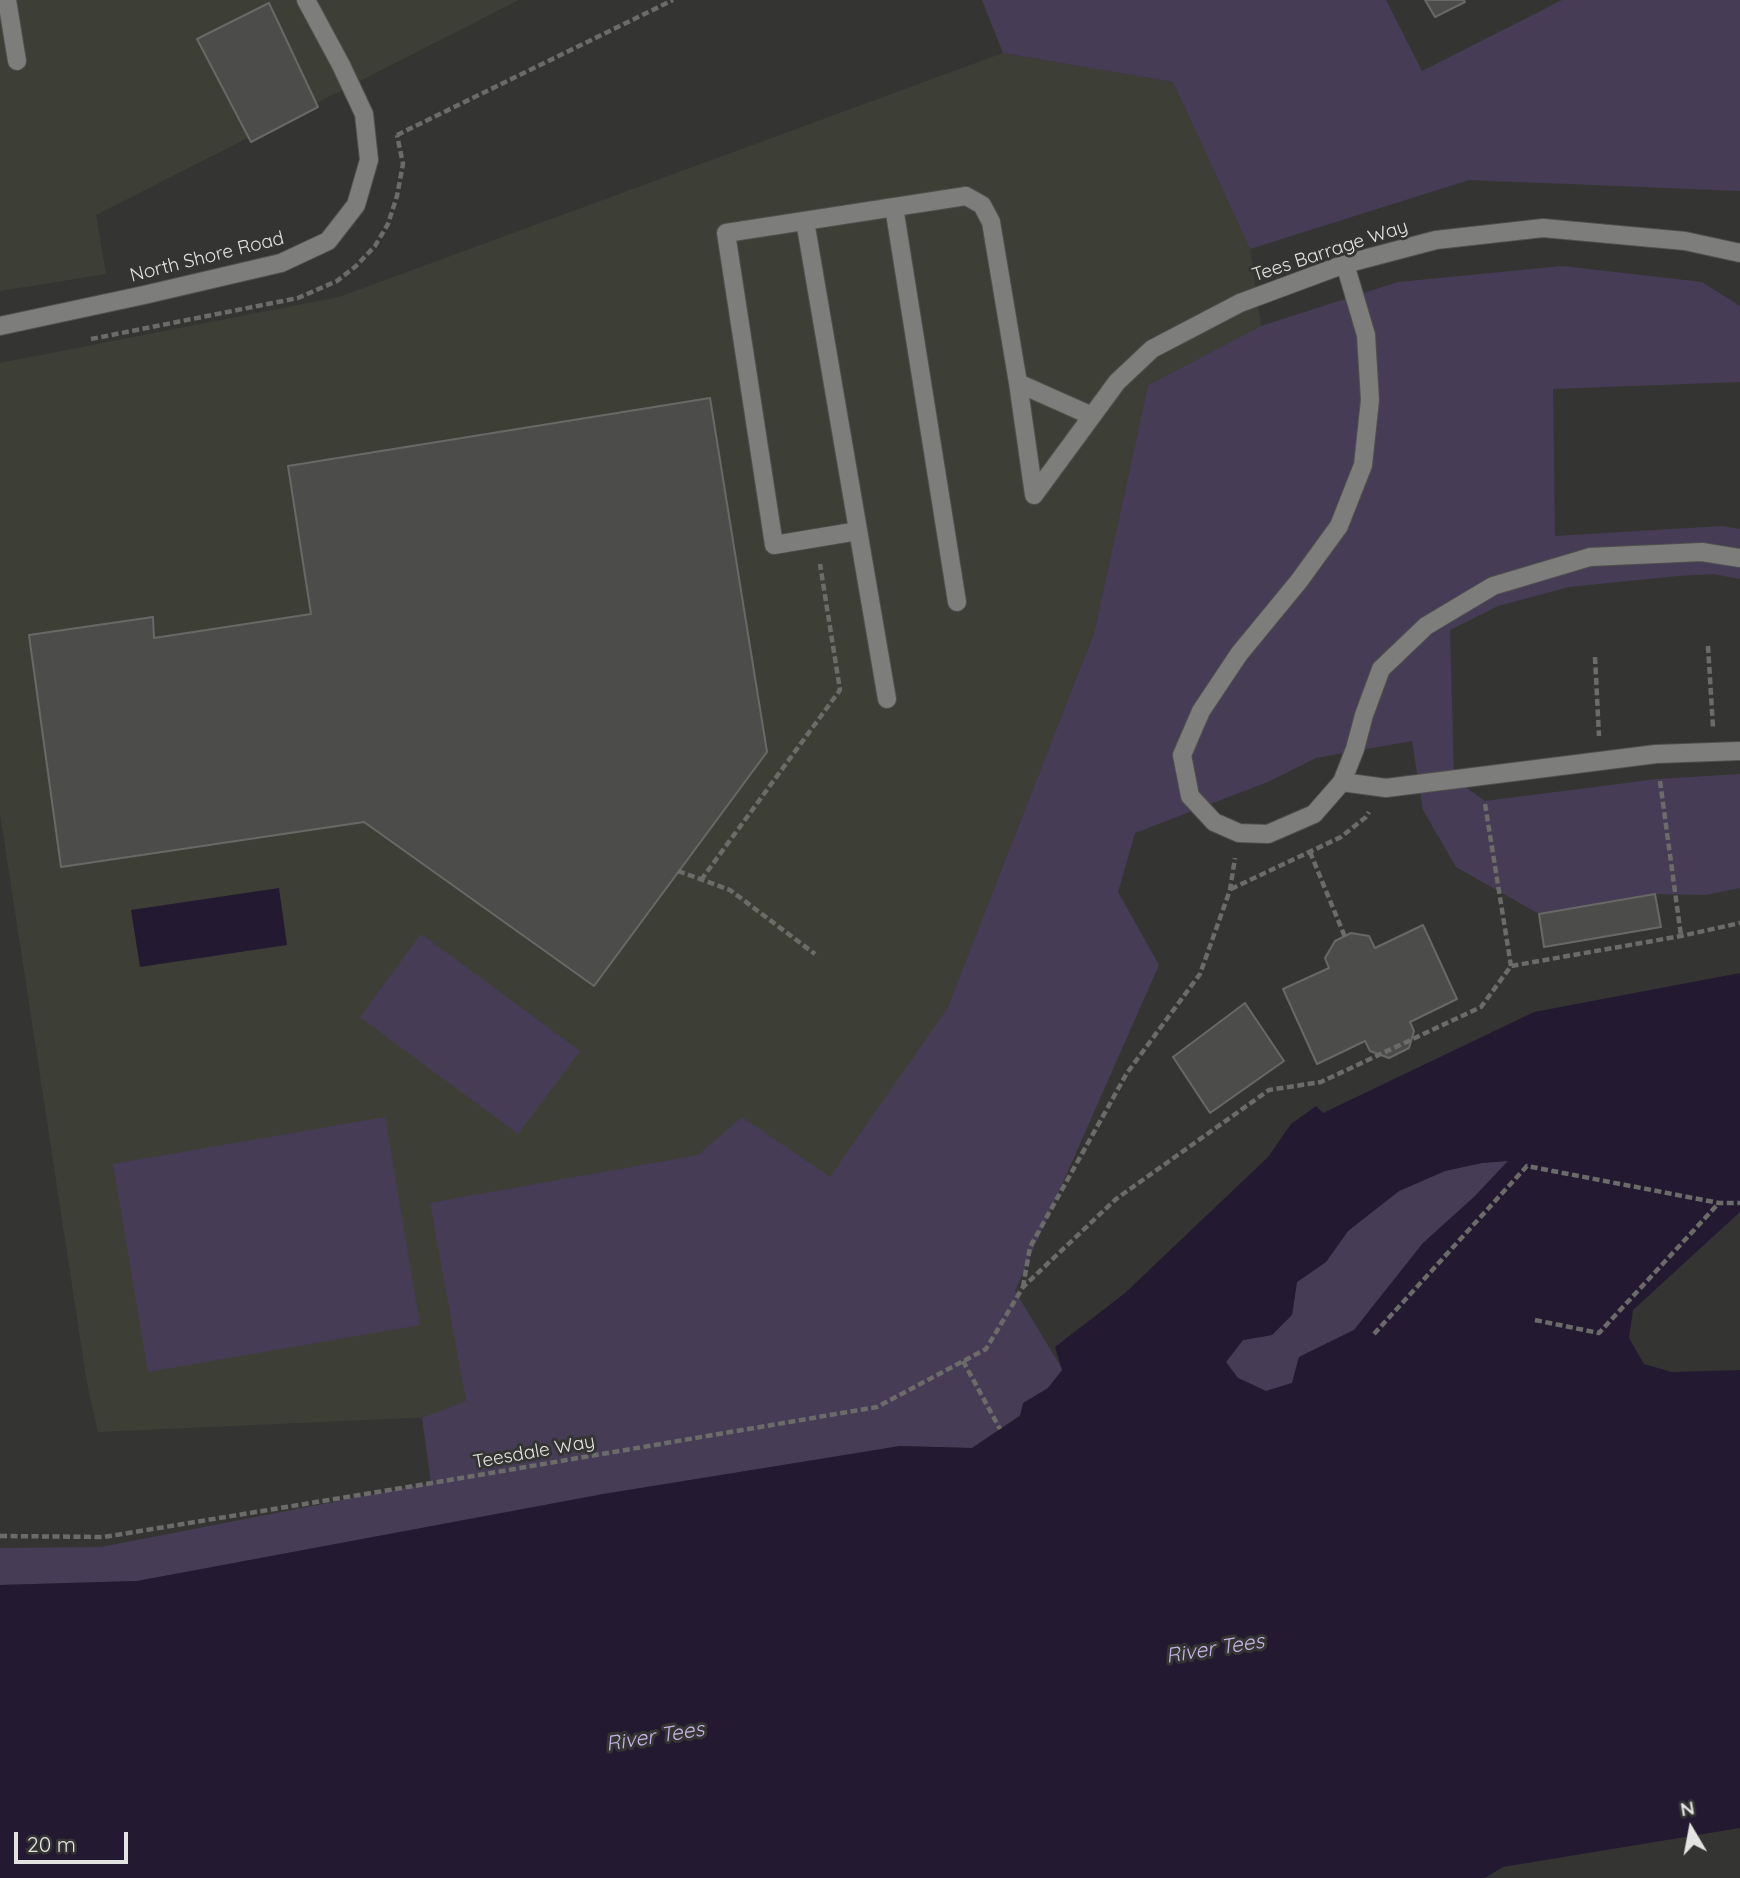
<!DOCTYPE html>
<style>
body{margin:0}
#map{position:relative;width:1740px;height:1878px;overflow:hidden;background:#343532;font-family:Quicksand,sans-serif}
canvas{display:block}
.north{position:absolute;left:1656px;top:1794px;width:70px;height:70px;-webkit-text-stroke:5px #343532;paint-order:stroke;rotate:350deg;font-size:19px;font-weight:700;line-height:28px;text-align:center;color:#e3e4e2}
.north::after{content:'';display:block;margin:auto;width:24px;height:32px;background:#e3e4e2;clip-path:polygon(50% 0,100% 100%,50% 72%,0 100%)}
.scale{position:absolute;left:14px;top:1832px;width:114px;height:32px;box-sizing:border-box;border:4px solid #e3e4e2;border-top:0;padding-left:9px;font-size:21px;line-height:24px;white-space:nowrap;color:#e3e4e2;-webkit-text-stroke:5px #343532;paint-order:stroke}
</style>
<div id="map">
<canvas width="1740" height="1878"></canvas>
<div class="north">N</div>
<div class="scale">20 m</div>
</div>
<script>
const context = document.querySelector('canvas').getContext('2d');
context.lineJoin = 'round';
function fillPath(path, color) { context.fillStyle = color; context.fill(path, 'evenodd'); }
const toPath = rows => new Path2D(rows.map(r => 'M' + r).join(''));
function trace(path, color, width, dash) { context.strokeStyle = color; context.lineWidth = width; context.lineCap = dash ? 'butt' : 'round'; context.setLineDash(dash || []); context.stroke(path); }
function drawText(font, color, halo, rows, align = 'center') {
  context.font = font + ' Quicksand,sans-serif'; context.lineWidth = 6; context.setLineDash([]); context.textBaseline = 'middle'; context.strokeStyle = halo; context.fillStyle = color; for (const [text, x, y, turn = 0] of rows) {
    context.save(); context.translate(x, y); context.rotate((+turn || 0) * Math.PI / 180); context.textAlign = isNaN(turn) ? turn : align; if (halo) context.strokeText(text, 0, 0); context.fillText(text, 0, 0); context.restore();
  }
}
fillPath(toPath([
 [0,0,519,0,96,215,106,274,0,291],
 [1003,53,1173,82,1250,249,1261,326,1148,385,1094,633,947,1009,858,1350,475,1415,98,1432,87,1383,0,813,0,363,339,297]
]), '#3d3f37');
fillPath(toPath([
 [982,0,1386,0,1422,71,1562,0,1740,0,1740,191,1469,180,1250,249,1173,82,1003,53],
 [1563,266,1702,282,1740,306,1740,382,1553,389,1555,536,1722,526,1740,529,1740,579,1713,574,1678,576,1569,587,1498,606,1450,630,1454,779,1485,801,1657,779,1740,774,1740,888,1706,895,1655,894,1539,914,1456,867,1423,810,1412,741,1316,758,1270,781,1135,833,1118,892,1159,965,1015,1291,1064,1372,1020,1415,972,1448,900,1446,137,1581,0,1585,0,1548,101,1547,431,1483,422,1418,466,1401,430,1203,698,1155,742,1117,830,1177,947,1009,1094,633,1148,385,1261,326,1398,282],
 [421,934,580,1051,518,1134,360,1017],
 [385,1117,420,1325,148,1372,113,1164],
 [1508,1161,1474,1197,1423,1243,1354,1330,1299,1357,1292,1383,1266,1391,1238,1378,1226,1362,1243,1340,1272,1335,1292,1314,1297,1282,1326,1262,1348,1231,1399,1191,1445,1171,1482,1163]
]), '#463c55');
fillPath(toPath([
 [279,888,287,945,140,967,131,910],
 [1740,973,1740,1212,1633,1310,1629,1338,1644,1364,1672,1372,1740,1370,1740,1828,1503,1867,1485,1878,0,1878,0,1585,137,1581,603,1494,900,1446,972,1448,1020,1416,1023,1403,1048,1388,1062,1370,1055,1347,1125,1293,1268,1157,1291,1124,1316,1106,1323,1113,1534,1012],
 [1508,1161,1474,1197,1423,1243,1354,1330,1299,1357,1292,1383,1266,1391,1238,1378,1226,1362,1243,1340,1272,1335,1292,1315,1297,1282,1326,1262,1348,1231,1399,1191,1445,1171,1482,1163]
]), '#231a31');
const building = toPath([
 [1425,0,1464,0,1465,2,1435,17,1425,0],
 [269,3,318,107,251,142,197,39,269,3],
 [710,398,767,752,594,986,364,822,61,867,29,635,153,617,154,638,311,614,288,466,710,398],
 [1655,894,1661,927,1544,947,1539,914,1655,894],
 [1423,925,1457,999,1410,1022,1414,1031,1409,1048,1389,1058,1370,1051,1365,1041,1317,1064,1283,989,1329,968,1325,958,1335,941,1351,933,1369,936,1375,948,1423,925],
 [1245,1003,1284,1061,1210,1113,1173,1057,1245,1003]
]);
fillPath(building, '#4c4d4b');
trace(building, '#686967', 2);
const minor = toPath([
 [7,0,17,61],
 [894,207,957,602],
 [805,221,887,699],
 [1345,264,1366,335,1370,400,1363,465,1339,526,1299,581,1239,654,1201,711,1182,755,1190,796,1214,822,1239,833,1268,834,1314,814,1342,782,1355,749,1364,715,1381,669,1426,626,1493,586,1590,557,1702,552,1740,558],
 [0,326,144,295,281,263,328,241,356,205,369,160,364,114,341,65,306,0],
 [1018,383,1092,416],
 [1034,495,1117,382,1152,349,1240,303,1345,264,1436,240,1543,228,1685,241,1740,253],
 [858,531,774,545,726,233,966,196,982,205,991,222,1018,383,1034,495],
 [1342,782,1386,788,1656,754,1740,751]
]);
trace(minor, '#50504e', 20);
trace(toPath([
 [397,135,673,0],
 [91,339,298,298,337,281,356,266,375,246,388,224,397,196,403,164,397,135],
 [1708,646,1713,727],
 [1595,657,1599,736],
 [1660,781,1681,936],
 [1485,804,1511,966],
 [1310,852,1345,937],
 [678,871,730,890,815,954],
 [701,880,840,690,820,564],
 [1231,889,1341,837,1366,817,1369,812],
 [1023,1287,1030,1247,1127,1073,1200,974,1230,890,1235,858],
 [1535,1320,1599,1333,1718,1204],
 [1374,1334,1527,1166,1719,1203,1740,1203],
 [963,1361,1000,1429],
 [0,1536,104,1537,432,1483,877,1407,986,1349,1023,1287,1116,1199,1269,1090,1321,1082,1481,1007,1511,966,1681,936,1740,923]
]), '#6b6c69', 4.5, [7, 3.5]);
trace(minor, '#7d7e7b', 18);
drawText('19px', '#e3e4e2', '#343532', [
 ["Tees Barrage Way",1330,251,-18],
 ["North Shore Road",207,257,-14],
 ["Teesdale Way",534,1452,-10]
]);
drawText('italic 21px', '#c7b4e7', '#343532', [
 ["River Tees",1215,1649,-9],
 ["River Tees",655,1737,-9]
]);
</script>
